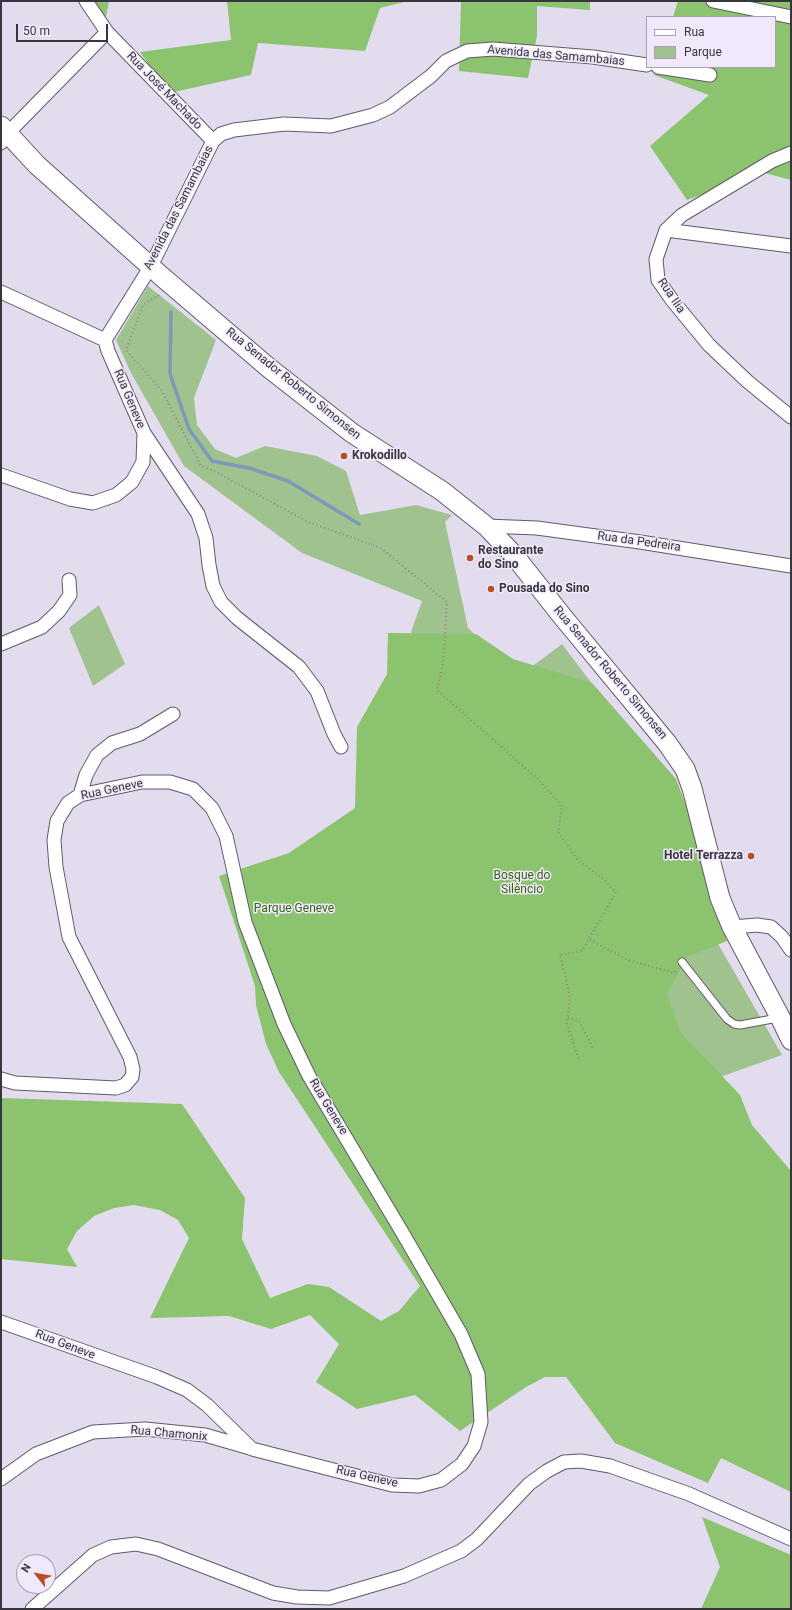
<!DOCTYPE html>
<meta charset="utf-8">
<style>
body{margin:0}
#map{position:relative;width:792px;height:1610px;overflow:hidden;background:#e3dcee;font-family:Roboto,sans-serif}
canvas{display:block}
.frame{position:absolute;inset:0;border:2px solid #38353c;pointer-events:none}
.legend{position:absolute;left:646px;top:16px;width:130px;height:52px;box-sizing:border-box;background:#f1e9fb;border:1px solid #a7a1af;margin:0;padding:5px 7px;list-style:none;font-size:12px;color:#38353c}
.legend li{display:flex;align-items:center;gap:8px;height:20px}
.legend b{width:20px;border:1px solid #a7a1af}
.north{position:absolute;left:16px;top:1554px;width:40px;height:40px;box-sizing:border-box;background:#f1e9fb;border:1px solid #a7a1af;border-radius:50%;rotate:301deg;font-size:11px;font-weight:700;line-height:16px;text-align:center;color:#38353c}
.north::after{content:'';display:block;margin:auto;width:14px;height:18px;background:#b65022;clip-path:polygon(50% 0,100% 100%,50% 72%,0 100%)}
.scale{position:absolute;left:16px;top:24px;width:92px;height:18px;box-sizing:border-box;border:2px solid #38353c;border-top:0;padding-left:5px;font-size:12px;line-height:14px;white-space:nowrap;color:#38353c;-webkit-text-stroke:3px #f1e9fb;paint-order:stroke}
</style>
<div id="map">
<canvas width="792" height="1610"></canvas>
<div class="frame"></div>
<ul class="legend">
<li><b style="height:5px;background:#fff"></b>Rua</li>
<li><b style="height:11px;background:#a0c28f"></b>Parque</li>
</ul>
<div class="north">N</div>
<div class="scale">50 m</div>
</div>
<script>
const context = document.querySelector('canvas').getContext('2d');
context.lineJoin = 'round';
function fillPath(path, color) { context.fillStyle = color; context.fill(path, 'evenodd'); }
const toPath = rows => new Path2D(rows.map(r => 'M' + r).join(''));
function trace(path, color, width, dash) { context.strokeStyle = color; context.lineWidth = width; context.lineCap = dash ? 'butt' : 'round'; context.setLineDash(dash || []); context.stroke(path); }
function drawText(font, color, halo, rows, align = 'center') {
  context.font = font + ' Roboto,sans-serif'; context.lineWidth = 3; context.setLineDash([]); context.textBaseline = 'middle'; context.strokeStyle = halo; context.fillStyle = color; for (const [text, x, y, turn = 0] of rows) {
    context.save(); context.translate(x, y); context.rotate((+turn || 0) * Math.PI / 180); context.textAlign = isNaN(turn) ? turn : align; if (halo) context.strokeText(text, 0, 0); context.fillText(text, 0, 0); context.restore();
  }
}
fillPath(toPath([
 [148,286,216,340,194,398,197,425,215,449,236,458,265,446,317,456,346,471,360,515,416,505,452,515,445,522,468,628,518,677,562,644,664,779,717,942,782,1055,456,1171,377,792,412,629,422,601,302,553,184,466,131,373,116,340],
 [99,605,125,664,93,686,69,628]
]), '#a0c28f');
fillPath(toPath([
 [92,1,109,1,105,22],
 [227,1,408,1,380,8,365,51,258,43,251,75,169,93,140,52,231,40],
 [461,1,590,1,590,10,537,6,537,36,528,78,459,71],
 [678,1,791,1,791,180,765,173,687,200,650,146,709,95,654,75,657,67,775,67,775,17,673,17],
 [388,633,476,634,513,659,592,683,676,779,689,813,714,905,727,941,687,957,667,994,681,1033,740,1095,752,1125,791,1171,791,1492,721,1458,708,1483,615,1443,566,1377,545,1377,526,1387,460,1431,415,1395,357,1409,316,1382,339,1344,310,1315,271,1329,229,1316,150,1318,189,1238,178,1220,160,1210,134,1205,114,1208,94,1216,77,1231,67,1249,77,1267,1,1259,1,1098,182,1104,245,1198,242,1239,270,1298,308,1284,329,1287,381,1321,399,1311,420,1286,279,1072,266,1044,256,1005,255,986,219,876,289,853,355,808,357,727,387,674],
 [702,1517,791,1555,791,1609,701,1609,720,1567]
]), '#8bc36e');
trace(toPath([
 [171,312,170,374,189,429,212,461,249,468,288,481,359,524]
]), '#7e98ba', 3.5);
const lane = toPath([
 [682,962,727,1019,734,1024,740,1025,778,1018]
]);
const street = toPath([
 [86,1,107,32,213,141],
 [713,1,791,17],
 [658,67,710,75],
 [1,143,7,134,107,32],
 [791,153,772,161,682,215,666,230,656,259,658,280,672,300,709,345,747,381,791,417],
 [666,230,791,246],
 [1,292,105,340],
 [105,340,151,266,213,141,221,134,234,130,284,124,331,126,373,115,390,107,431,76,446,61,467,51,493,49,593,57,647,65],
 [144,433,198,514,206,538,209,565,213,586,221,602,237,618,299,667,317,691,334,734,341,747],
 [1,475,70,499,93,503,116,495,132,482,143,462,144,433,108,351,105,340],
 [486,526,537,528,640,542,791,566],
 [1,644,42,627,59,611,70,595,69,580],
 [80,795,86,775,97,755,112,743,140,734,173,714],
 [732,927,757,925,771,927,782,937,791,950],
 [1,1079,15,1083,116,1088,125,1085,132,1077,133,1069,130,1057,69,937,56,867,54,840,57,821,68,803,80,795,142,782,170,782,193,789,212,808,226,836,245,922,284,1024,309,1076,402,1232,461,1334,478,1374,481,1422,474,1446,462,1464,441,1480,419,1486,392,1485,252,1449,207,1405,187,1390,157,1377,1,1322],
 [1,1479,36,1454,93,1432,145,1429,205,1435,250,1448],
 [32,1609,93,1555,111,1547,136,1544,158,1549,273,1593,297,1597,329,1598,404,1576,461,1551,477,1539,529,1484,547,1471,564,1462,581,1461,610,1466,689,1494,791,1539]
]);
const secondary = toPath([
 [1,126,37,165,160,275,269,368,352,433,442,491,486,526,513,554,562,616,667,743,685,769,692,788,720,898,732,927,780,1017,791,1040]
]);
trace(lane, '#605968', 9);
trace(street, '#605968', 15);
trace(secondary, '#605968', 21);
trace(toPath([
 [159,295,143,305,126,350,162,391,201,466,218,473,308,522,381,548,447,602,443,665,437,690,539,780,562,806,558,832,578,860,601,877,616,892,582,951,560,955,570,997,567,1024,579,1060],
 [590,940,628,960,674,973,676,970],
 [568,1018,579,1021,593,1048]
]), '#898490', 2, [1, 3]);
trace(lane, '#fff', 7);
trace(street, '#fff', 13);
trace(secondary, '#fff', 19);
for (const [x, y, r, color] of [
 [344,456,4,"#b65022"],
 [470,558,4,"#b65022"],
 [491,589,4,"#b65022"],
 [751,856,4,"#b65022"]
]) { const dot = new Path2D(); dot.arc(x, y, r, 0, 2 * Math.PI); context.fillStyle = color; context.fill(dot); trace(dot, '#f1e9fb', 1.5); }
drawText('12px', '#38353c', '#f1e9fb', [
 ["Avenida das Samambaias",556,56,5],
 ["Rua José Machado",164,91,46],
 ["Avenida das Samambaias",179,208,-63],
 ["Rua Ilia",671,296,56],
 ["Rua Senador Roberto Simonsen",293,384,39],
 ["Rua Geneve",129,399,67],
 ["Rua da Pedreira",639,542,8],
 ["Rua Senador Roberto Simonsen",610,673,50],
 ["Rua Geneve",112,790,-12],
 ["Rua Geneve",328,1107,59],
 ["Rua Geneve",65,1345,21],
 ["Rua Chamonix",169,1434,5],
 ["Rua Geneve",367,1477,13]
]);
drawText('bold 12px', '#38353c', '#f1e9fb', [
 ["Krokodillo",352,456],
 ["Restaurante",478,551],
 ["do Sino",478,565],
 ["Pousada do Sino",499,589],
 ["Hotel Terrazza",743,856,"right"]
], 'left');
drawText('12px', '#33640c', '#f1e9fb', [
 ["Bosque do",522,876],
 ["Silêncio",522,890],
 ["Parque Geneve",294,909]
]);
</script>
